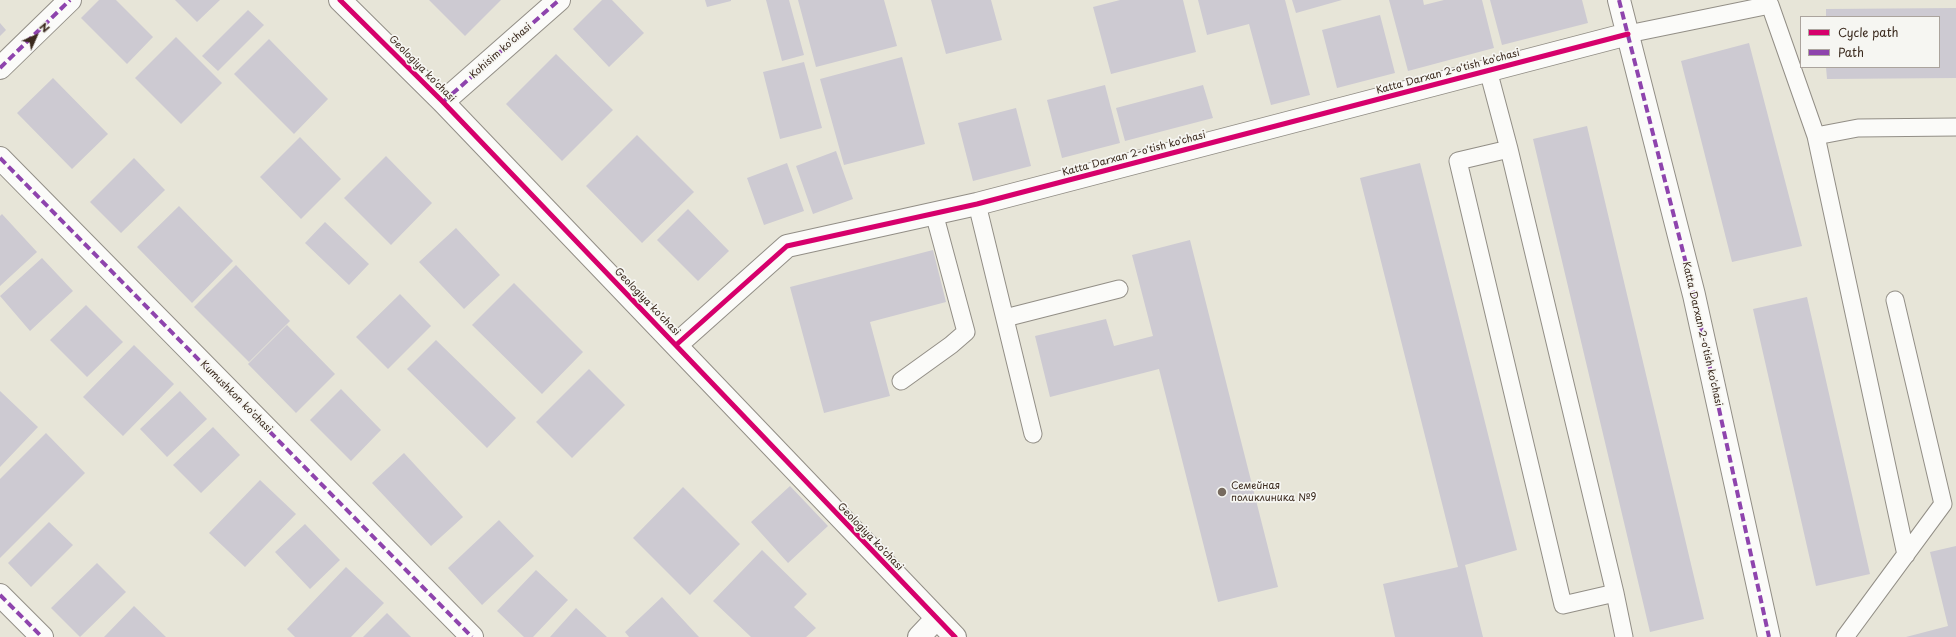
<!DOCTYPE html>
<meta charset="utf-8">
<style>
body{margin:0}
#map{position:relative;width:1956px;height:637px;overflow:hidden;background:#e7e5d8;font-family:"Playpen Sans",sans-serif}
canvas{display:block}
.legend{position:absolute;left:1800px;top:16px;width:140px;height:52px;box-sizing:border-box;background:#f6f6f2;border:1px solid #aba49d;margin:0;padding:5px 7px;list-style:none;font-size:12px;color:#3b2a1e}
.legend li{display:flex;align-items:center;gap:8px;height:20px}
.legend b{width:20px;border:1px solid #aba49d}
.north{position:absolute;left:16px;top:16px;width:40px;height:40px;-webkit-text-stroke:3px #f6f6f2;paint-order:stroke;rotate:45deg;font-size:11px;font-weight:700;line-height:16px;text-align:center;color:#3b2a1e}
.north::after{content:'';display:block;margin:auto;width:14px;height:18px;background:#3b2a1e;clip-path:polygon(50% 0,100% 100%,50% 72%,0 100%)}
</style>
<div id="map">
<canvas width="1956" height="637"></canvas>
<ul class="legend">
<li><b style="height:5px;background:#d6006c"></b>Cycle path</li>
<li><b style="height:5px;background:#8e44ad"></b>Path</li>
</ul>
<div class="north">N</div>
</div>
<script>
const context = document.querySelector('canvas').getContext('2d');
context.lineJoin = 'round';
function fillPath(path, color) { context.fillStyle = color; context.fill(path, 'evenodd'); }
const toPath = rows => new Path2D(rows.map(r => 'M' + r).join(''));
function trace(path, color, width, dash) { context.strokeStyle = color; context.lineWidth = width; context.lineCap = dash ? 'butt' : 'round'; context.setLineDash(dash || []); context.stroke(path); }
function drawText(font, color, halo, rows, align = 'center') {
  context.font = font + ' "Playpen Sans",sans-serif'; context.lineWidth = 3.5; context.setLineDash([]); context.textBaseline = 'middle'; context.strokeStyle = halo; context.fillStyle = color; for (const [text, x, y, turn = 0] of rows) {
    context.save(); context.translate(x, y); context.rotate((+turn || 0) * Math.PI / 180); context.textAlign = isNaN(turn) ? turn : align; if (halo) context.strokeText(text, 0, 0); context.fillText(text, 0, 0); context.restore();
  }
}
fillPath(toPath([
 [99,0,116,0,153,37,127,64,81,18],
 [175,0,220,0,197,22],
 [429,0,501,0,465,36],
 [602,0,612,0,644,33,609,67,573,29],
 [705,0,731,0,731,1,707,7],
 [766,0,789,0,804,55,782,61],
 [798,0,884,0,897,46,816,67],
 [931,0,991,0,1002,40,946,54],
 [1120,0,1183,0,1196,52,1111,74,1093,7],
 [1198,0,1285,0,1310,95,1271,105,1249,24,1207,35],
 [1292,0,1342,0,1296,13],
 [1389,0,1423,0,1424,5,1444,0,1482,0,1494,48,1408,71],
 [1490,0,1582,0,1588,23,1502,45],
 [1956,8,1956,78,1827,79,1826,67,1939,67,1939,17,1826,17,1826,9],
 [248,10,264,25,218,71,202,56],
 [1380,15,1395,73,1337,88,1322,30],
 [0,23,6,30,0,36],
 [176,37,222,83,181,124,135,78],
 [269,39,328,99,294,134,234,74],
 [1749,43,1802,246,1732,262,1681,61],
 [556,54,613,110,562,161,506,104],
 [902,57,925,144,844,165,820,79],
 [804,62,822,128,780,139,763,72],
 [53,78,108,134,72,169,17,113],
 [1105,85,1120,143,1062,158,1047,100],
 [1203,85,1213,118,1125,141,1116,108],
 [1016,108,1031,166,973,181,958,123],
 [1587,126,1704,619,1650,632,1533,139],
 [637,135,694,192,642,243,586,186],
 [300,137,341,179,301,219,260,177],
 [836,151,853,199,813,214,796,166],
 [386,156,432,203,391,245,344,198],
 [134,158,165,190,121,233,90,202],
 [787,163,804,211,764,225,747,178],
 [1420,163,1517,550,1465,565,1483,637,1395,637,1383,584,1458,567,1360,178],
 [179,206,233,261,192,303,137,247],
 [688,209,729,251,698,281,657,240],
 [2,214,37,252,0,286,0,216],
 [325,222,369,264,349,285,305,243],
 [456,228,500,275,464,309,419,262],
 [1190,240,1278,587,1218,602,1159,369,1050,397,1035,336,1106,319,1114,346,1153,336,1132,255],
 [933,250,946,302,870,322,890,396,824,413,790,287],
 [42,258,73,291,30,331,0,296],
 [236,265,290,321,249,362,194,307],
 [514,283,583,352,542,394,472,325],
 [400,294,431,326,388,369,356,337],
 [1807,297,1870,574,1816,586,1753,309],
 [86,305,123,342,87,377,50,340],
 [287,325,335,374,296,413,248,364],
 [436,340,516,418,487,448,407,369],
 [134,345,174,384,123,436,83,397],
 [589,369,625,405,572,458,536,422],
 [341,389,381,430,351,461,310,420],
 [0,391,38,427,0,467],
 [180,391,207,419,167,457,140,429],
 [213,427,240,455,201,493,173,465],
 [46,433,85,473,0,558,0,479],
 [404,453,463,517,431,546,372,483],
 [260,480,296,514,245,567,209,533],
 [790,486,828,526,788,563,751,522],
 [683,487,740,544,690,595,633,538],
 [499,520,534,556,482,605,448,568],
 [49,522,73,545,31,587,8,563],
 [305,524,340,560,310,589,275,552],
 [1956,546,1956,637,1906,637,1948,626,1930,552],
 [762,550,807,594,794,607,816,628,806,637,751,637,713,601],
 [97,563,126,592,80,637,51,608],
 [346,567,384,603,351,637,295,637,287,629],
 [536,570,568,600,533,637,524,637,497,611],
 [662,597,699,637,629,637,625,632],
 [134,606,166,637,104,637],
 [576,608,607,637,550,637],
 [387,613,411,637,363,637]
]), '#cdcad2');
const service = toPath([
 [1628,34,1770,5,1816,136,1906,555],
 [1488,70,1509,149,1615,593,1563,605,1458,161,1509,149],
 [1816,136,1858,128,1956,127],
 [977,204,1033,434],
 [1005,318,1119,289],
 [901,381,951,345,966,332,934,213],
 [1615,593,1624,637],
 [1845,637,1943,504,1895,300]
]);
const minor = toPath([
 [340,0,443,102,955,637],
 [1619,0,1694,295,1769,637],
 [0,68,70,0],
 [443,102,559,0],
 [0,158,472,637],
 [676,345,787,246,977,204,1628,34],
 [0,595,42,637],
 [919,637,936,619]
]);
trace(service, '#928e86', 19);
trace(minor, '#928e86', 24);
trace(service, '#fbfbf9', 17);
trace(minor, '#fbfbf9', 22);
trace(toPath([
 [1619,0,1694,295,1769,637],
 [0,68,70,0],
 [443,102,559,0],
 [0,158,472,637],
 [0,595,42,637]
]), '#8e44ad', 4, [8, 4]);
trace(toPath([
 [340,0,443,102,955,637],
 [676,345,787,246,977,204,1628,34]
]), '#d6006c', 5);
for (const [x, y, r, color] of [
 [1222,492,5,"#776b5f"]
]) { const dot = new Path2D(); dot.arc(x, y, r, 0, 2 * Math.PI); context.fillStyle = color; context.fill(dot); trace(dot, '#f6f6f2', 1.5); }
drawText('10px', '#3b2a1e', '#f6f6f2', [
 ["Kohisim ko'chasi",501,51,-41],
 ["Geologiya ko'chasi",422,69,45],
 ["Katta Darxan 2-o'tish ko'chasi",1448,72,-15],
 ["Katta Darxan 2-o'tish ko'chasi",1134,154,-15],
 ["Geologiya ko'chasi",647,302,46],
 ["Katta Darxan 2-o'tish ko'chasi",1702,334,77],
 ["Kumushkon ko'chasi",236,397,45],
 ["Geologiya ko'chasi",870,537,46]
]);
drawText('10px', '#3b2a1e', '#f6f6f2', [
 ["Семейная",1231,486],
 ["поликлиника №9",1231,498]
], 'left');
</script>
